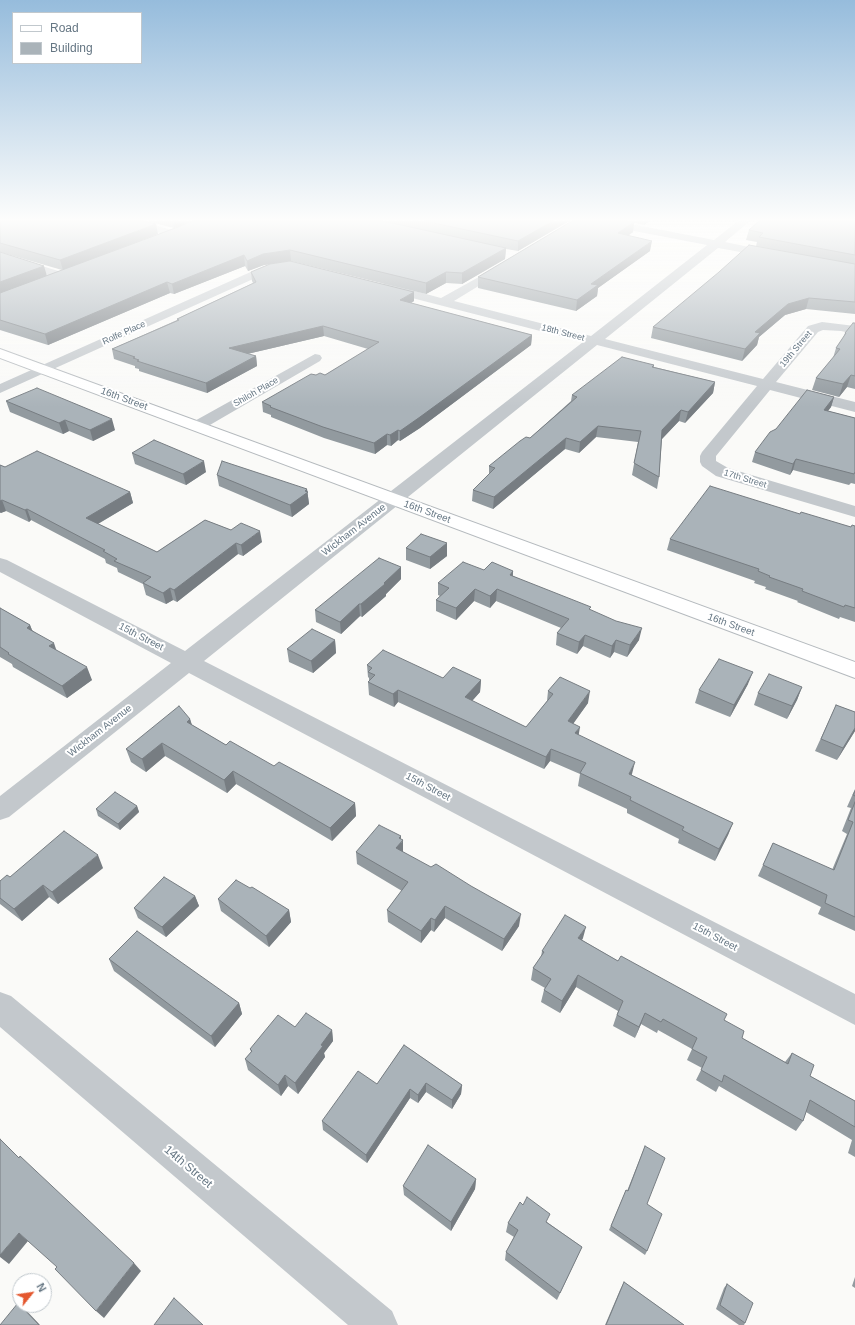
<!DOCTYPE html>
<style>
body{margin:0}
#map{position:relative;width:855px;height:1325px;overflow:hidden;background:#fafaf8;font-family:Helvetica,sans-serif}
canvas{display:block}
.legend{position:absolute;left:12px;top:12px;width:130px;height:52px;box-sizing:border-box;background:#fff;border:1px solid #c1c8cd;margin:0;padding:5px 7px;list-style:none;font-size:12px;color:#657683}
.legend li{display:flex;align-items:center;gap:8px;height:20px}
.legend b{width:20px;border:1px solid #c1c8cd}
.north{position:absolute;left:12px;top:1273px;width:40px;height:40px;box-sizing:border-box;background:#fff;border:1px solid #c1c8cd;border-radius:50%;rotate:60deg;font-size:11px;font-weight:700;line-height:16px;text-align:center;color:#657683}
.north::after{content:'';display:block;margin:auto;width:14px;height:18px;background:#e4572e;clip-path:polygon(50% 0,100% 100%,50% 72%,0 100%)}
</style>
<div id="map">
<canvas width="855" height="1325"></canvas>
<ul class="legend">
<li><b style="height:5px;background:#fff"></b>Road</li>
<li><b style="height:11px;background:#aab3b9"></b>Building</li>
</ul>
<div class="north">N</div>
</div>
<script>
const context = document.querySelector('canvas').getContext('2d');
context.lineJoin = 'round';
const toPath = rows => new Path2D(rows.map(r => 'M' + r).join(''));
function trace(path, color, width, dash) { context.strokeStyle = color; context.lineWidth = width; context.lineCap = dash ? 'butt' : 'round'; context.setLineDash(dash || []); context.stroke(path); }
function fillPath(path, color) { context.fillStyle = color; context.fill(path, 'evenodd'); }
function drawText(font, color, halo, rows, align = 'center') {
  context.font = font + ' Helvetica,sans-serif'; context.lineWidth = 4; context.setLineDash([]); context.textBaseline = 'middle'; context.strokeStyle = halo; context.fillStyle = color; for (const [text, x, y, turn = 0] of rows) {
    context.save(); context.translate(x, y); context.rotate((+turn || 0) * Math.PI / 180); context.textAlign = isNaN(turn) ? turn : align; if (halo) context.strokeText(text, 0, 0); context.fillText(text, 0, 0); context.restore();
  }
}
const major = toPath([
 [0,349,855,662,855,678,0,358,0,349]
]);
trace(major, '#b5babe', 2);
fillPath(toPath([
 [121,221,139,221,179,232,180,234,175,237,122,223,121,221],
 [593,221,615,221,714,240,738,221,750,221,725,242,773,252,779,255,773,258,718,248,605,339,763,379,808,326,822,322,855,326,855,334,841,331,823,330,818,332,776,382,855,402,855,412,770,390,716,456,716,461,728,468,855,506,855,517,716,476,702,466,700,462,700,456,702,452,757,386,597,345,204,661,855,994,855,1025,189,673,9,817,0,820,0,796,171,663,0,572,0,558,7,560,185,651,583,342,381,290,379,287,381,284,385,283,441,298,504,263,510,266,508,268,454,301,591,336,707,245,598,224,593,221],
 [0,253,68,274,70,276,64,280,0,260,0,253],
 [280,263,286,266,284,268,271,271,0,393,0,384,264,266,280,263],
 [315,354,320,355,322,358,320,361,203,429,191,429,189,426,191,423,315,354],
 [0,992,11,996,392,1311,398,1325,348,1325,0,1027,0,992]
]), '#c3c8cc');
fillPath(major, '#fff');
fillPath(toPath([
 [0,221,158,234,105,255,185,224,174,228,146,221,569,221,518,251,506,249,505,259,462,284,446,283,426,294,291,261,264,265,248,271,245,266,174,294,170,293,48,345,0,330,0,252,47,276,62,270,0,252],
 [572,221,649,221,644,225,634,223,633,232,628,236,650,251,598,288,597,296,576,311,478,288,478,277],
 [855,221,855,314,806,309,785,315,759,337,757,345,742,361,651,338,653,327,756,246,757,242,746,240,749,230],
 [251,272,414,301,411,303,532,335,531,345,420,428,400,441,398,440,391,446,387,445,375,454,324,438,271,417,271,415,263,412,262,402,316,375,325,375,368,349,324,336,247,354,256,356,257,366,207,393,139,371,139,369,135,368,135,366,114,359,112,349,177,320,177,319,253,283,252,281],
 [855,323,855,389,847,387,839,397,812,390,816,378,833,358,836,348,843,338,845,333],
 [654,365,654,367,715,382,713,393,685,423,679,421,662,439,659,477,657,489,632,475,638,442,596,437,579,453,565,449,493,509,472,501,473,490,489,474,489,466,530,438,571,401,572,395],
 [834,397,831,407,828,411,855,418,855,484,851,483,849,485,793,470,790,475,752,462,755,452,776,429],
 [6,401,115,430,93,441,69,431,63,434,10,412],
 [132,453,206,472,186,485,135,464],
 [0,465,5,467,130,492,133,503,98,524,157,552,205,520,262,542,243,556,238,554,177,602,173,600,166,604,146,595,143,584,118,572,117,568,106,563,105,559,31,520,29,522,6,511,0,513],
 [217,475,307,489,309,504,292,517,219,486],
 [800,514,851,527,855,526,855,622,840,617,839,619,797,602,798,601,765,589,766,587,754,583,755,581,667,550,670,539],
 [447,543,447,556,430,569,406,560,406,548],
 [401,567,401,579,386,594,386,596,362,617,360,616,341,634,316,622,315,610],
 [484,570,513,571,513,576,590,610,639,640,627,657,614,652,610,658,583,646,577,654,556,645,557,633,561,628,496,601,490,608,474,601,456,620,436,611,436,600,440,596,438,595,438,583],
 [0,608,30,625,32,630,92,680,67,698,13,667,12,664,0,657],
 [335,640,336,653,313,673,289,662,287,649],
 [367,665,443,678,481,680,480,692,472,701,526,727,547,701,548,691,588,703,573,723,579,735,632,774,631,775,733,823,728,835,715,861,678,843,679,839,627,813,627,809,578,786,580,774,550,761,544,769,398,702,394,707,369,695,368,682,369,682,369,678,368,677],
 [748,684,730,717,695,703,699,690],
 [802,687,797,700,787,719,754,705,758,693],
 [836,705,855,712,855,731,837,760,815,751],
 [190,719,192,725,226,745,355,803,356,816,332,841,236,784,227,793,165,756,146,772,131,762,126,749],
 [855,789,855,931,818,914,821,907,758,876,773,843,832,870,847,834,842,831,851,808,847,807],
 [137,806,139,812,120,830,98,816,96,809],
 [401,839,403,852,519,926,502,951,445,918,434,932,431,930,421,943,388,922,387,910,402,891,357,864,356,852],
 [103,868,58,904,49,897,22,921,0,904,0,881,10,877],
 [250,888,289,910,291,922,269,947,221,911,218,899],
 [195,896,199,906,166,937,138,918,134,908],
 [583,938,582,940,618,961,724,1020,742,1038,785,1062,792,1053,810,1076,855,1101,855,1157,848,1153,852,1140,806,1112,803,1121,796,1131,719,1086,716,1092,696,1080,702,1068,687,1060,692,1049,658,1030,657,1033,641,1024,635,1038,613,1026,618,1011,576,987,560,1013,541,1002,544,990,545,988,531,980,533,968,541,957,542,951],
 [109,959,239,1003,242,1014,215,1047,114,971],
 [295,1027,332,1030,333,1041,324,1053,325,1057,298,1094,288,1086,281,1096,248,1070,245,1059,251,1052,250,1049],
 [404,1045,462,1085,461,1094,452,1109,426,1092,418,1103,410,1098,367,1163,323,1130,322,1121,377,1084],
 [645,1146,647,1251,645,1255,609,1230,626,1190,627,1191],
 [476,1179,475,1189,451,1231,404,1195,403,1186],
 [523,1205,582,1247,557,1300,505,1260,506,1252,514,1237,506,1232,508,1223],
 [855,1277,855,1288,852,1286],
 [624,1282,684,1325,605,1325,620,1290],
 [727,1284,745,1323,744,1325,739,1325,716,1309,724,1288]
]), '#929a9f');
fillPath(toPath([
 [173,221,193,221,174,228],
 [553,221,569,221,518,251,518,241],
 [644,221,649,221,644,225],
 [634,222,633,232,616,243,618,233],
 [156,224,158,234,63,270,60,260],
 [652,241,650,251,598,288,597,296,576,311,577,300,591,284],
 [506,248,505,259,462,284,462,273],
 [290,250,291,261,264,265,248,271,247,261,263,254],
 [244,255,245,266,174,294,172,284],
 [44,266,47,276,0,294,0,282],
 [446,272,446,283,426,294,426,283],
 [167,282,170,293,48,345,45,334],
 [414,292,414,301,400,310,400,300],
 [809,298,806,309,785,315,759,337,757,345,742,361,745,349,755,332,788,304],
 [323,326,324,336,230,358,229,348],
 [532,335,531,345,420,428,400,441,400,431],
 [256,356,257,366,207,393,206,383],
 [851,375,847,387,839,397,843,384],
 [715,382,713,393,685,423,688,412],
 [834,397,831,407,821,420,824,410],
 [681,410,679,421,660,441,662,430],
 [112,419,115,430,93,441,90,430],
 [65,420,69,431,63,434,59,423],
 [598,426,596,437,579,453,580,442],
 [398,430,398,440,391,446,390,435],
 [387,434,387,445,375,454,374,443],
 [566,438,565,449,493,509,494,497],
 [796,459,793,470,790,475,793,464],
 [204,461,206,472,186,485,183,474],
 [307,489,309,504,292,517,290,505],
 [130,492,133,503,89,529,86,518],
 [2,500,6,511,1,513,0,512,0,501],
 [27,509,31,520,29,522,25,510],
 [260,531,262,542,243,556,241,545],
 [236,543,238,554,177,602,174,590],
 [447,543,447,556,430,569,430,557],
 [401,567,401,579,386,594,386,596,362,617,361,604],
 [513,571,512,583,510,575],
 [170,588,173,600,166,604,163,593],
 [475,589,474,601,456,620,456,608],
 [497,589,496,601,490,608,490,596],
 [359,604,360,616,341,634,340,622],
 [30,625,35,638,27,628],
 [642,628,639,640,627,657,630,645],
 [585,635,583,646,577,654,579,642],
 [335,640,336,653,313,673,311,661],
 [616,640,614,652,610,658,612,646],
 [54,643,58,655,49,646],
 [87,667,92,680,67,698,62,686],
 [753,672,748,684,730,717,734,705],
 [481,680,480,692,464,710,465,697],
 [802,687,797,700,787,719,792,706],
 [398,690,398,702,394,707,393,694],
 [590,691,588,703,566,734,568,721],
 [190,719,194,732,187,722],
 [580,727,578,739,575,733],
 [855,728,855,731,837,760,843,748],
 [162,743,165,756,146,772,142,759],
 [551,749,550,761,544,769,546,757],
 [635,762,632,774,627,787,629,774],
 [233,771,236,784,227,793,224,780],
 [355,803,356,816,332,841,330,828],
 [137,806,139,812,120,830,118,824],
 [733,823,728,835,715,861,719,849],
 [401,836,401,843,403,840,403,853,396,848,399,838],
 [98,855,103,868,58,904,52,892],
 [43,885,49,897,22,921,14,909],
 [195,896,199,906,166,937,162,927],
 [445,906,445,918,434,932,435,920],
 [289,910,291,922,269,947,266,936],
 [521,914,519,926,502,951,504,939],
 [431,918,431,930,421,943,421,931],
 [586,927,583,938,576,950,578,938],
 [578,975,576,987,560,1013,562,1001],
 [239,1003,242,1014,215,1047,211,1036],
 [645,1013,641,1024,635,1038,639,1027],
 [332,1030,333,1041,324,1053,325,1057,298,1094,295,1083,321,1045],
 [285,1075,288,1086,281,1096,278,1085],
 [426,1083,426,1092,418,1103,418,1095],
 [462,1085,461,1094,452,1109,452,1100],
 [410,1089,410,1098,367,1163,366,1155],
 [476,1179,475,1189,451,1231,451,1222],
 [19,1233,28,1241,9,1264,0,1257,0,1255],
 [134,1263,141,1271,104,1318,96,1311],
 [18,1303,23,1307,40,1325,39,1325]
]), '#777d82');
const building = toPath([
 [0,221,144,221,156,224,60,260,0,243,0,221],
 [192,221,383,221,506,248,462,273,446,272,426,283,290,250,263,254,247,261,244,255,172,284,167,282,45,334,0,320,0,293,178,227,192,221],
 [424,221,553,221,518,241,424,221],
 [572,221,628,221,634,222,618,233,652,241,591,284,598,285,577,300,478,277,572,221],
 [759,221,855,221,855,255,759,237,763,233,749,230,759,221],
 [749,245,855,264,855,302,809,298,788,304,755,332,760,333,745,349,653,327,719,272,749,245],
 [0,252,44,266,0,282,0,252],
 [290,261,414,292,400,300,532,335,420,417,400,431,398,430,390,435,387,434,374,443,323,427,270,407,271,406,262,402,311,374,316,375,320,373,325,375,379,342,323,326,229,348,256,356,206,383,137,361,139,360,133,358,135,357,112,349,179,320,177,319,256,282,251,272,270,264,290,261],
 [853,323,855,323,855,376,851,375,843,384,816,378,840,349,836,348,846,333,845,333,853,323],
 [622,357,654,365,652,367,715,382,688,412,681,410,662,430,659,477,634,463,641,431,598,426,580,442,566,438,494,497,473,490,495,468,489,466,520,441,526,437,530,438,577,397,572,395,622,357],
 [37,388,112,419,90,430,65,420,59,423,6,401,37,388],
 [807,390,834,397,824,410,855,418,855,472,854,474,796,459,793,464,755,452,770,432,776,429,807,390],
 [154,440,204,461,183,474,132,453,154,440],
 [37,451,130,492,86,518,157,552,205,520,231,530,241,523,260,531,241,545,236,543,174,590,170,588,163,593,143,583,151,577,114,561,117,559,103,551,105,550,27,509,25,510,2,500,0,501,0,465,5,467,37,451],
 [222,461,307,489,305,491,308,492,290,505,217,475,222,461],
 [710,486,800,514,801,512,851,527,852,525,855,526,855,608,845,605,844,607,802,591,803,589,769,577,770,576,758,571,759,569,670,539,710,486],
 [421,534,447,543,430,557,406,548,421,534],
 [379,558,401,567,384,583,385,584,361,604,359,604,340,622,315,610,379,558],
 [463,562,484,570,492,562,513,571,510,575,591,607,589,609,616,621,642,628,630,645,616,640,612,646,585,635,579,642,557,633,569,619,497,589,490,596,475,589,456,608,436,600,449,588,438,583,463,562],
 [0,608,30,625,27,628,54,643,49,646,87,667,62,686,8,654,9,653,0,647,0,608],
 [312,629,335,640,311,661,287,649,312,629],
 [383,650,443,678,453,667,481,680,465,697,526,727,553,694,548,691,560,677,590,691,568,721,580,727,575,733,635,762,629,774,733,823,719,849,682,830,684,827,630,800,631,797,580,773,586,763,551,749,546,757,398,690,393,694,368,682,375,675,368,672,372,668,367,665,383,650],
 [719,659,753,672,734,705,699,690,719,659],
 [769,674,802,687,792,706,758,693,769,674],
 [836,705,855,712,855,728,843,748,821,739,836,705],
 [179,706,190,719,187,722,226,745,230,741,274,766,279,762,355,803,330,828,233,771,224,780,162,743,142,759,126,749,179,706],
 [855,791,855,796,853,795,855,791],
 [115,792,137,806,118,824,96,809,115,792],
 [855,802,855,917,825,903,827,895,763,865,773,843,834,870,853,822,848,820,855,802],
 [379,825,401,836,399,838,403,840,396,848,431,867,436,864,471,886,521,914,504,939,445,906,435,920,431,918,421,931,387,910,408,882,356,852,379,825],
 [64,831,98,855,52,892,43,885,14,909,0,898,0,881,7,875,10,877,64,831],
 [164,877,195,896,162,927,134,908,164,877],
 [236,880,250,888,252,887,289,910,266,936,218,899,236,880],
 [565,915,586,927,578,938,618,961,621,956,727,1014,724,1020,744,1031,742,1038,788,1064,792,1053,814,1065,810,1076,855,1101,855,1127,810,1100,803,1121,724,1075,722,1082,701,1070,707,1057,692,1049,697,1038,663,1019,661,1022,645,1013,639,1027,617,1015,623,1001,578,975,562,1001,544,990,551,979,533,968,544,952,542,951,565,915],
 [137,931,239,1003,211,1036,109,959,137,931],
 [306,1013,332,1030,321,1045,323,1046,295,1083,285,1075,278,1085,245,1059,252,1051,250,1049,278,1015,295,1027,306,1013],
 [404,1045,462,1085,452,1100,426,1083,418,1095,410,1089,366,1155,322,1121,358,1071,377,1084,404,1045],
 [0,1139,19,1158,20,1156,134,1263,96,1311,55,1269,57,1267,19,1233,0,1255,0,1139],
 [428,1145,476,1179,451,1222,403,1186,428,1145],
 [645,1146,665,1158,647,1204,662,1214,647,1251,611,1226,626,1190,628,1191,645,1146],
 [527,1197,550,1214,546,1222,582,1247,560,1293,506,1252,518,1230,508,1223,520,1202,523,1205,527,1197],
 [624,1282,684,1325,606,1325,624,1282],
 [727,1284,753,1303,745,1323,720,1305,727,1284],
 [174,1298,203,1325,154,1325,174,1298],
 [18,1303,39,1325,0,1325,18,1303]
]);
fillPath(building, '#aab3b9');
trace(building, '#777d82', 1);
const sky = context.createLinearGradient(0, 0, 0, 407);
sky.addColorStop(0, '#96bcdc');
sky.addColorStop(0.54, '#fdfdfc');
sky.addColorStop(1, '#fdfdfc00');
context.fillStyle = sky;
context.fillRect(0, 0, 855, 407);
drawText('9px', '#657683', '#fff', [
 ["Rolfe Place",124,333,-24],
 ["18th Street",563,333,14],
 ["19th Street",796,349,-50],
 ["Shiloh Place",256,392,-30],
 ["17th Street",745,479,17]
]);
drawText('10px', '#657683', '#fff', [
 ["16th Street",124,399,20],
 ["16th Street",427,512,20],
 ["Wickham Avenue",354,530,-38],
 ["16th Street",731,625,20],
 ["15th Street",141,637,27],
 ["Wickham Avenue",100,731,-38],
 ["15th Street",428,787,28],
 ["15th Street",715,937,28]
]);
drawText('12px', '#657683', '#fff', [
 ["14th Street",188,1167,40]
]);
</script>
